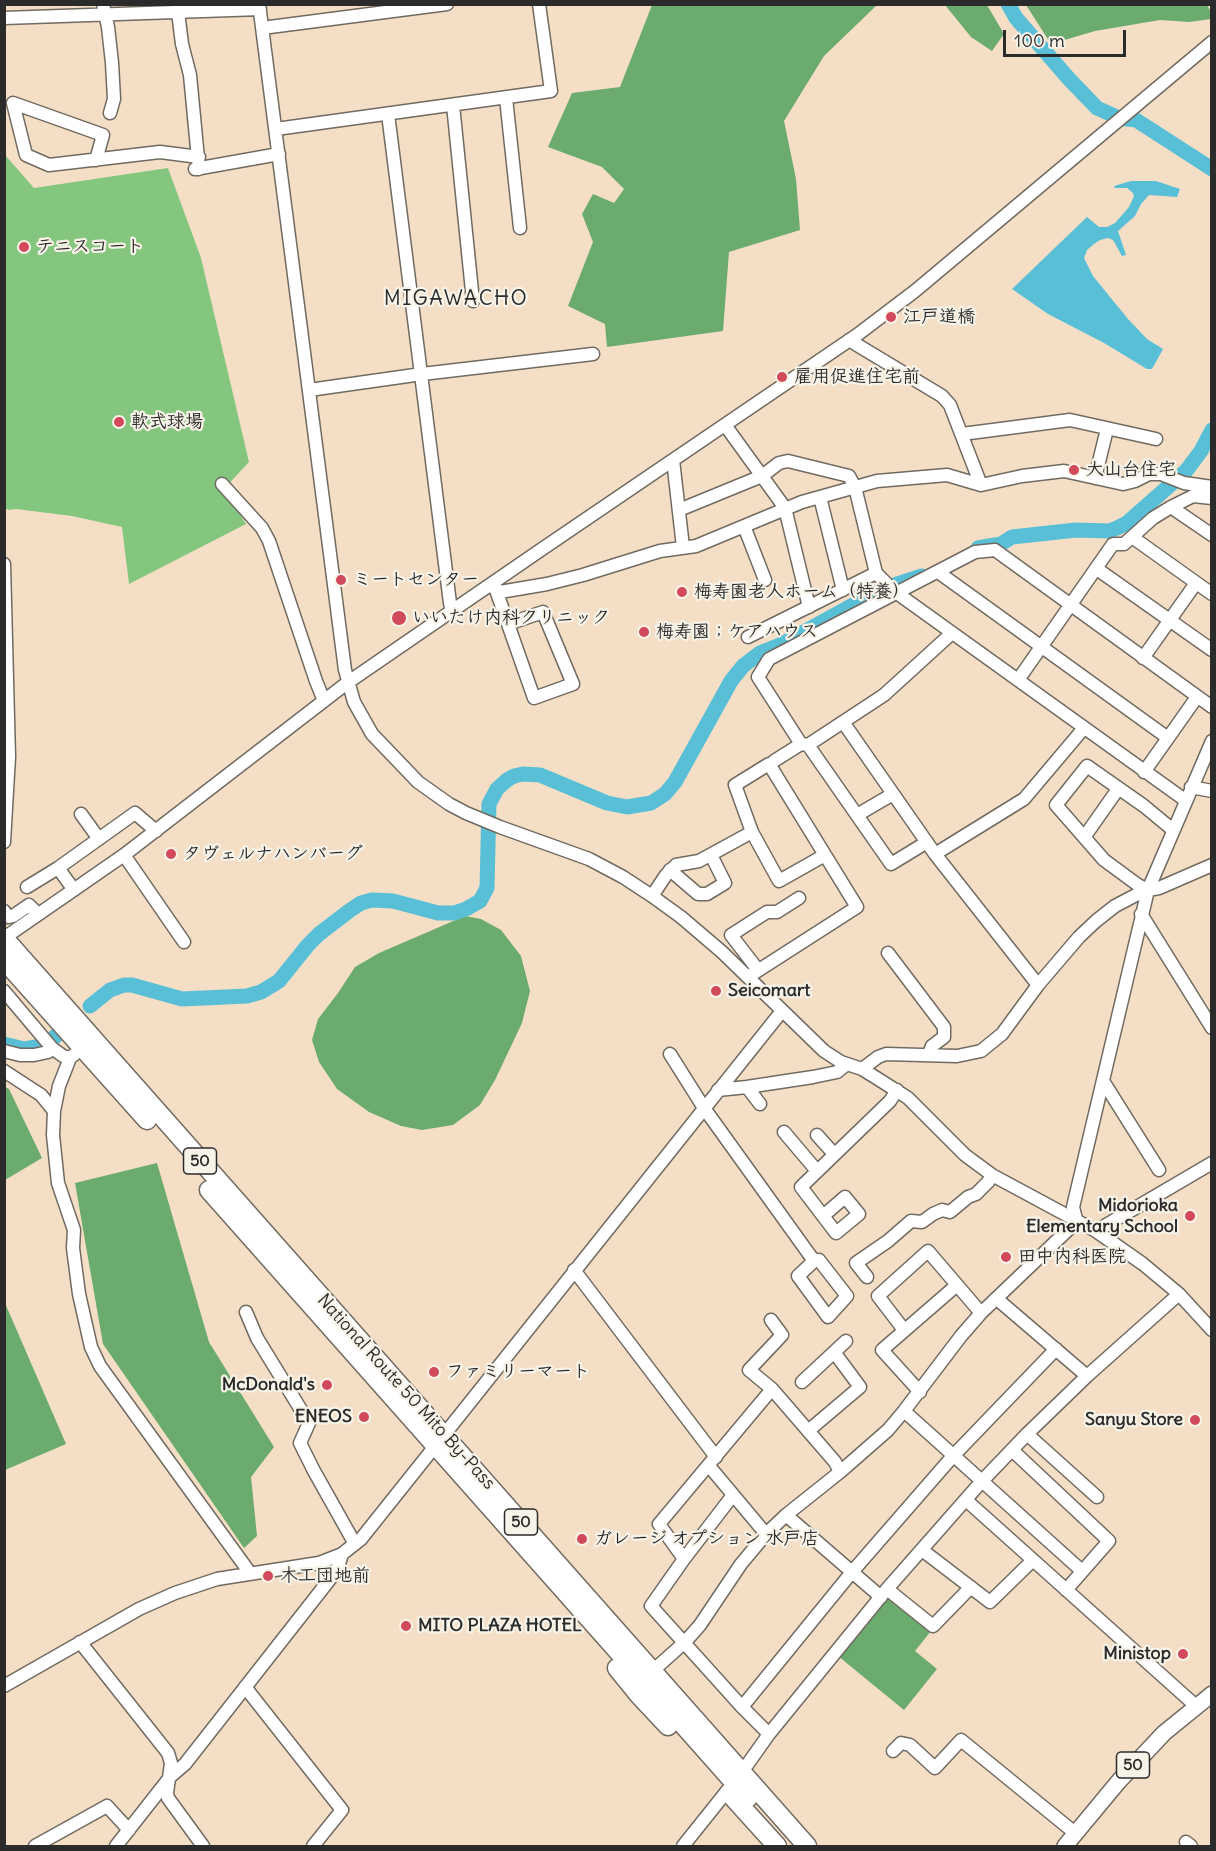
<!DOCTYPE html>
<meta charset="utf-8">
<style>
body{margin:0}
#map{position:relative;width:1216px;height:1851px;overflow:hidden;background:#f4dfc6;font-family:Delius,sans-serif}
canvas{display:block}
.frame{position:absolute;inset:0;border:6px solid #2b2b2b;pointer-events:none}
.scale{position:absolute;left:1003px;top:30px;width:123px;height:27px;box-sizing:border-box;border:3px solid #2b2b2b;border-top:0;padding-left:8px;font-size:18px;line-height:21px;white-space:nowrap;color:#2b2b2b;-webkit-text-stroke:4px #f7f3e8;paint-order:stroke}
</style>
<div id="map">
<canvas width="1216" height="1851"></canvas>
<div class="frame"></div>
<div class="scale">100 m</div>
</div>
<script>
const context = document.querySelector('canvas').getContext('2d');
context.lineJoin = 'round';
function fillPath(path, color) { context.fillStyle = color; context.fill(path, 'evenodd'); }
const toPath = rows => new Path2D(rows.map(r => 'M' + r).join(''));
function trace(path, color, width, dash) { context.strokeStyle = color; context.lineWidth = width; context.lineCap = dash ? 'butt' : 'round'; context.setLineDash(dash || []); context.stroke(path); }
function drawText(font, color, halo, rows, align = 'center') {
  context.font = font + ' Delius,"Klee One",sans-serif'; context.lineWidth = 4.5; context.setLineDash([]); context.textBaseline = 'middle'; context.strokeStyle = halo; context.fillStyle = color; for (const [text, x, y, turn = 0] of rows) {
    context.save(); context.translate(x, y); context.rotate((+turn || 0) * Math.PI / 180); context.textAlign = isNaN(turn) ? turn : align; if (halo) context.strokeText(text, 0, 0); context.fillText(text, 0, 0); context.restore();
  }
}
fillPath(toPath([
 [5,155,34,188,168,168,201,258,249,462,222,491,230,498,246,524,129,584,122,527,72,516,16,509,9,510,5,508]
]), '#85c67f');
fillPath(toPath([
 [652,5,877,5,824,56,784,121,796,179,800,230,729,252,723,331,607,347,605,324,568,306,593,242,582,214,593,194,614,203,624,189,602,167,548,147,572,93,620,87],
 [945,5,987,5,1004,34,992,51,971,37],
 [1026,5,1207,5,1211,12,1211,19,1189,22,1160,20,1095,31,1051,44],
 [465,916,481,919,501,930,521,956,530,991,522,1023,495,1080,480,1105,453,1125,422,1130,401,1126,369,1112,337,1089,319,1062,312,1040,318,1019,338,993,355,967,379,953],
 [4,1086,9,1089,42,1158,5,1180],
 [157,1163,209,1342,274,1447,251,1477,257,1536,244,1548,103,1344,75,1183],
 [5,1303,66,1444,5,1470,4,1470],
 [890,1595,931,1631,915,1651,937,1669,904,1710,838,1656]
]), '#6cab6e');
fillPath(toPath([
 [1131,181,1156,181,1180,189,1177,197,1149,195,1141,204,1135,216,1118,231,1126,255,1122,256,1113,240,1108,238,1100,240,1094,244,1087,250,1084,258,1093,276,1128,319,1147,339,1163,349,1152,369,1147,369,1104,343,1048,314,1012,289,1087,217,1099,227,1107,227,1115,223,1129,207,1134,196,1133,193,1127,188,1115,188,1114,186]
]), '#59bfd6');
trace(toPath([
 [1008,4,1016,18,1069,79,1097,108,1119,118,1136,120,1212,169],
 [978,548,1001,544,1012,537,1076,530,1109,531,1117,528,1127,523,1186,471,1201,451,1212,430],
 [90,1006,110,990,124,985,132,985,182,999,247,996,261,992,279,981,308,945,319,934,349,911,361,903,372,900,393,901,438,913,454,913,466,909,480,901,487,888,489,804,497,789,507,780,514,776,523,774,540,775,607,803,627,807,651,803,665,794,675,782,731,681,743,666,760,653,780,645,882,589,922,576],
 [50,1041,58,1034],
 [4,1044,24,1049,45,1045]
]), '#59bfd6', 15);
const minor = toPath([
 [103,4,108,27,112,63,114,99,110,113],
 [259,4,345,670,354,702,372,734,418,782,449,804,466,813,500,827,589,859,623,877,652,896,681,917,722,952,824,1051,841,1062,862,1069,875,1077,908,1098,965,1155,992,1175,1096,1231,1143,1264,1179,1294,1212,1330],
 [178,12,182,44,190,75,199,169],
 [4,18,260,9],
 [262,28,447,4],
 [506,98,520,228],
 [453,105,473,301],
 [388,114,450,603,452,611],
 [276,129,551,91,539,4],
 [96,160,103,135,13,103,26,155,49,165,160,152,199,157],
 [195,169,279,154],
 [849,340,942,396,950,405,981,485],
 [309,390,422,374,593,354],
 [725,425,785,508,809,607],
 [962,434,1070,420,1156,439],
 [673,460,683,547],
 [1095,478,1107,429],
 [222,484,262,528,269,541,316,681,324,701],
 [820,497,843,590],
 [1171,507,1212,535],
 [679,510,762,476,779,463,788,461,849,476,855,487,876,573,894,591,1185,800],
 [744,526,765,580],
 [1132,537,1212,594],
 [4,564,9,757,4,842],
 [1097,569,1212,650],
 [938,572,1168,738],
 [490,585,500,592,547,584,583,575,660,551,696,546,802,502,877,481,947,475,981,485,1022,476,1064,471,1123,484,1135,481,1149,474,1161,474,1184,483,1212,487],
 [496,590,534,698,573,684,543,612,508,624],
 [748,637,876,573],
 [1143,658,1196,583],
 [1018,680,1113,544,1124,544,1153,518,1171,507,1193,496,1212,498],
 [843,722,935,854,1038,985],
 [808,745,884,695,952,633],
 [774,761,801,744],
 [1144,772,1197,697],
 [1191,787,1212,791],
 [81,814,99,839],
 [857,815,893,794],
 [1085,836,1118,789],
 [927,842,891,864,808,745,801,744,758,677,769,659,975,552,995,550,1212,707],
 [935,854,1024,799,1084,728],
 [124,855,184,942],
 [58,868,135,813,156,831],
 [670,870,698,894,707,894,725,883,711,855],
 [27,887,58,868,74,890],
 [1148,890,1138,885,1104,860,1056,805,1087,766,1144,806,1173,830],
 [652,896,666,875,676,865,699,861,752,832],
 [4,911,8,917,13,916,29,905,38,914],
 [1141,914,1212,1028],
 [4,938,124,855,347,683,545,547,857,335,915,291,1212,42],
 [888,953,944,1027,944,1037,932,1046,929,1054],
 [758,970,731,935,767,912,777,912,799,898],
 [748,977,857,907,769,764,735,785,752,832,779,881,825,855],
 [4,991,52,1048,63,1056,70,1058,75,1054],
 [4,1051,20,1055,34,1055,48,1052,52,1048],
 [670,1054,704,1108,814,1261,798,1276,828,1317,847,1296,819,1260,814,1261],
 [70,1058,59,1086,54,1111,53,1135,58,1183,74,1230,73,1248,79,1294,91,1347,100,1366,250,1573],
 [862,1069,878,1057,886,1054,957,1056,981,1051,1002,1034,1038,985,1079,937,1096,921,1115,906,1136,895,1148,890,1159,888,1212,865],
 [4,1071,41,1095,54,1111],
 [1103,1081,1159,1170],
 [747,1087,760,1104],
 [718,1090,747,1087,813,1077,837,1072,847,1064],
 [784,1132,817,1171],
 [817,1135,834,1154],
 [823,1216,845,1197,859,1214,836,1233,801,1187,890,1101,897,1090],
 [1096,1231,1212,1163],
 [574,1270,716,1457],
 [867,1277,856,1263,888,1241,911,1221,922,1222,933,1214,942,1210,950,1212,968,1197,976,1194,988,1182,992,1175],
 [246,1312,257,1338,309,1423,300,1443,314,1471,355,1544],
 [771,1320,782,1335,749,1370,772,1389],
 [904,1330,878,1296,928,1251,981,1313],
 [1087,1376,1179,1294],
 [802,1382,846,1341],
 [920,1392,882,1350,957,1285],
 [904,1411,1082,1571],
 [808,1431,860,1387,834,1352],
 [1027,1434,1097,1497],
 [1012,1450,1109,1541,1066,1590],
 [709,1466,766,1534],
 [966,1500,1196,1706],
 [786,1515,881,1597],
 [922,1550,990,1602,1032,1561],
 [684,1559,733,1495],
 [887,1589,933,1626,971,1587],
 [80,1642,168,1753,171,1763,167,1793,168,1798,203,1846],
 [648,1675,685,1642,700,1625,741,1564,766,1534,786,1515,840,1472,888,1430,904,1411,961,1336,981,1313,1071,1227,1076,1219,1073,1207,1148,890,1212,741],
 [4,1686,139,1609,175,1593,217,1579,319,1563,342,1554,361,1539,782,1011],
 [245,1687,342,1810,313,1846],
 [742,1707,852,1572,953,1456,1056,1349],
 [769,1734,742,1707,651,1606,684,1559,659,1524,772,1389,835,1462,840,1472],
 [893,1751,901,1743,910,1745,935,1768,961,1740,1075,1833],
 [747,1765,769,1734,887,1589,982,1481,1027,1434,1087,1376,997,1299],
 [1186,1842,1191,1846],
 [35,1846,107,1806,129,1830],
 [116,1846,171,1776,185,1764,330,1579,338,1567,342,1554],
 [683,1846,727,1791]
]);
const major = toPath([
 [1065,1846,1119,1781,1164,1733,1212,1694]
]);
const highway = toPath([
 [4,938,807,1846],
 [4,960,147,1120],
 [209,1190,748,1798],
 [617,1668,639,1695,668,1726],
 [729,1793,777,1846]
]);
trace(minor, '#716a61', 15);
trace(major, '#716a61', 18);
trace(highway, '#716a61', 21);
trace(minor, '#fff', 12);
trace(major, '#fff', 15);
trace(highway, '#fff', 18);
for (const [x, y, r, color] of [
 [24,247,6,"#d1495b"],
 [891,317,6,"#d1495b"],
 [782,377,6,"#d1495b"],
 [119,422,6,"#d1495b"],
 [1074,470,6,"#d1495b"],
 [341,580,6,"#d1495b"],
 [682,592,6,"#d1495b"],
 [399,618,8,"#d1495b"],
 [644,632,6,"#d1495b"],
 [171,854,6,"#d1495b"],
 [716,991,6,"#d1495b"],
 [1190,1216,6,"#d1495b"],
 [1006,1257,6,"#d1495b"],
 [434,1372,6,"#d1495b"],
 [327,1385,6,"#d1495b"],
 [364,1417,6,"#d1495b"],
 [1195,1420,6,"#d1495b"],
 [582,1539,6,"#d1495b"],
 [268,1576,6,"#d1495b"],
 [406,1626,6,"#d1495b"],
 [1183,1654,6,"#d1495b"]
]) { const dot = new Path2D(); dot.arc(x, y, r, 0, 2 * Math.PI); context.fillStyle = color; context.fill(dot); trace(dot, '#f7f3e8', 2); }
for (const [x, y, w] of [
 [200,1161,33],
 [521,1522,33],
 [1133,1765,33]
]) { const box = new Path2D(); box.roundRect(x - w / 2, y - 13, w, 26, 4.5); context.fillStyle = '#f7f3e8'; context.fill(box); trace(box, '#2b2b2b', 1.5); }
drawText('bold 16px', '#2b2b2b', null, [
 ["50",200,1161],
 ["50",521,1522],
 ["50",1133,1765]
]);
drawText('bold 18px', '#2b2b2b', '#f7f3e8', [
 ["テニスコート",36,247],
 ["江戸道橋",903,317],
 ["雇用促進住宅前",794,377],
 ["軟式球場",131,422],
 ["大山台住宅",1086,470],
 ["ミートセンター",353,580],
 ["梅寿園老人ホーム（特養）",694,592],
 ["いいたけ内科クリニック",412,618],
 ["梅寿園；ケアハウス",656,632],
 ["タヴェルナハンバーグ",183,854],
 ["Seicomart",728,991],
 ["Midorioka",1178,1206,"right"],
 ["Elementary School",1178,1227,"right"],
 ["田中内科医院",1018,1257],
 ["ファミリーマート",446,1372],
 ["McDonald's",315,1385,"right"],
 ["ENEOS",352,1417,"right"],
 ["Sanyu Store",1183,1420,"right"],
 ["ガレージ オプション 水戸店",594,1539],
 ["木工団地前",280,1576],
 ["MITO PLAZA HOTEL",418,1626],
 ["Ministop",1171,1654,"right"]
], 'left');
drawText('18px', '#2b2b2b', '#f7f3e8', [
 ["National Route 50 Mito By-Pass",406,1392,48]
]);
context.letterSpacing = '1.5px';
drawText('21px', '#2b2b2b', '#f7f3e8', [
 ["MIGAWACHO",456,299]
]);
context.letterSpacing = '0px';
</script>
